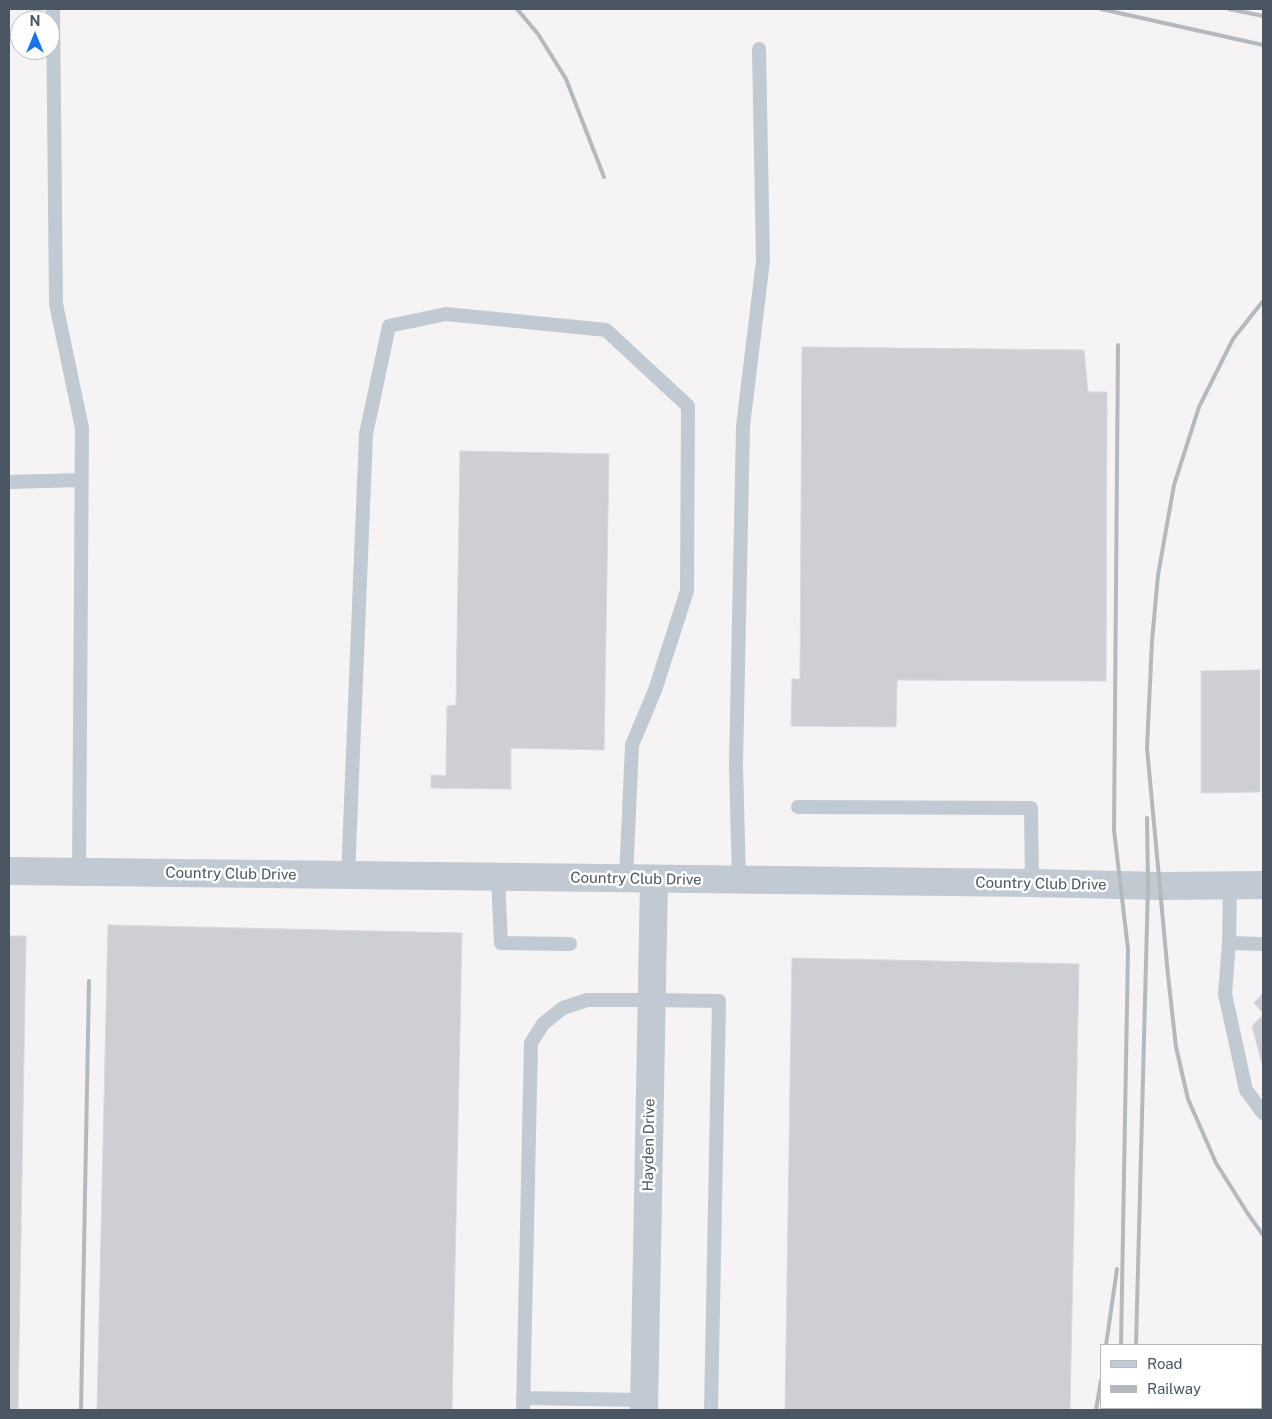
<!DOCTYPE html>
<style>
body{margin:0}
#map{position:relative;width:1272px;height:1419px;overflow:hidden;background:#f5f3f3;font-family:"Public Sans",sans-serif}
canvas{display:block}
.frame{position:absolute;inset:0;border:10px solid #4a5661;pointer-events:none}
.legend{position:absolute;left:1100px;top:1344px;width:162px;height:65px;box-sizing:border-box;background:#fff;border:1px solid #b7bbc0;margin:0;padding:6px 9px;list-style:none;font-size:15px;color:#4a5661}
.legend li{display:flex;align-items:center;gap:10px;height:25px}
.legend b{width:25px;border:1px solid #b7bbc0}
.north{position:absolute;left:10px;top:10px;width:50px;height:50px;box-sizing:border-box;background:#fff;border:1px solid #b7bbc0;border-radius:50%;rotate:0deg;font-size:14px;font-weight:700;line-height:20px;text-align:center;color:#4a5661}
.north::after{content:'';display:block;margin:auto;width:18px;height:22px;background:#1a73e8;clip-path:polygon(50% 0,100% 100%,50% 72%,0 100%)}
</style>
<div id="map">
<canvas width="1272" height="1419"></canvas>
<div class="frame"></div>
<ul class="legend">
<li><b style="height:6px;background:#c1cad2"></b>Road</li>
<li><b style="height:6px;background:#b5b8bd"></b>Railway</li>
</ul>
<div class="north">N</div>
</div>
<script>
const context = document.querySelector('canvas').getContext('2d');
context.lineJoin = 'round';
function fillPath(path, color) { context.fillStyle = color; context.fill(path, 'evenodd'); }
const toPath = rows => new Path2D(rows.map(r => 'M' + r).join(''));
function trace(path, color, width, dash) { context.strokeStyle = color; context.lineWidth = width; context.lineCap = dash ? 'butt' : 'round'; context.setLineDash(dash || []); context.stroke(path); }
function drawText(font, color, halo, rows, align = 'center') {
  context.font = font + ' "Public Sans",sans-serif'; context.lineWidth = 5; context.setLineDash([]); context.textBaseline = 'middle'; context.strokeStyle = halo; context.fillStyle = color; for (const [text, x, y, turn = 0] of rows) {
    context.save(); context.translate(x, y); context.rotate((+turn || 0) * Math.PI / 180); context.textAlign = isNaN(turn) ? turn : align; if (halo) context.strokeText(text, 0, 0); context.fillText(text, 0, 0); context.restore();
  }
}
const building = toPath([
 [802,347,1084,350,1088,392,1107,392,1106,681,897,680,896,727,791,726,792,679,800,679,802,347],
 [460,451,609,454,604,750,511,748,511,789,431,788,431,775,446,776,447,706,456,705,460,451],
 [1260,670,1260,792,1201,793,1201,671,1260,670],
 [108,925,462,933,452,1410,97,1410,108,925],
 [9,936,26,936,18,1410,9,1410,9,936],
 [792,958,1079,964,1070,1410,785,1410,792,958],
 [1263,993,1263,1013,1254,1003,1263,993],
 [1263,1015,1263,1068,1252,1026,1263,1015]
]);
fillPath(building, '#cdcfd5');
trace(building, '#d7d9de', 1);
trace(toPath([
 [53,9,56,304,82,428,79,872],
 [9,482,81,480],
 [798,807,1031,808,1032,883],
 [348,875,366,434,389,326,446,314,606,330,688,406,687,591,655,690,632,745,626,878],
 [498,877,501,943,570,944],
 [739,880,736,765,743,426,763,261,759,49],
 [1230,885,1229,943,1225,994,1246,1090,1263,1113],
 [1229,943,1263,944],
 [523,1398,644,1400],
 [523,1410,531,1043,543,1024,563,1008,587,1000,652,1000,719,1001,711,1410]
]), '#c1cad2', 14);
trace(toPath([
 [9,871,1032,883,1160,886,1263,885],
 [644,1410,654,879]
]), '#c1cad2', 28);
trace(toPath([
 [517,9,538,34,566,79,604,177],
 [1101,9,1263,45],
 [1229,9,1263,16],
 [1263,301,1233,339,1199,407,1174,485,1158,575,1152,641,1147,748,1168,975,1176,1047,1188,1099,1216,1163,1248,1214,1263,1235],
 [1118,345,1114,830,1128,949,1121,1345],
 [1106,1345,1117,1269],
 [1136,1345,1148,886,1147,818],
 [81,1410,89,981],
 [1096,1410,1101,1380],
 [1120,1410,1120,1408],
 [1135,1410,1135,1408]
]), '#b5b8bd', 4);
drawText('15px', '#4a5661', '#fff', [
 ["Country Club Drive",231,874,1],
 ["Country Club Drive",636,879,1],
 ["Country Club Drive",1041,884,1],
 ["Hayden Drive",649,1145,-89]
]);
</script>
